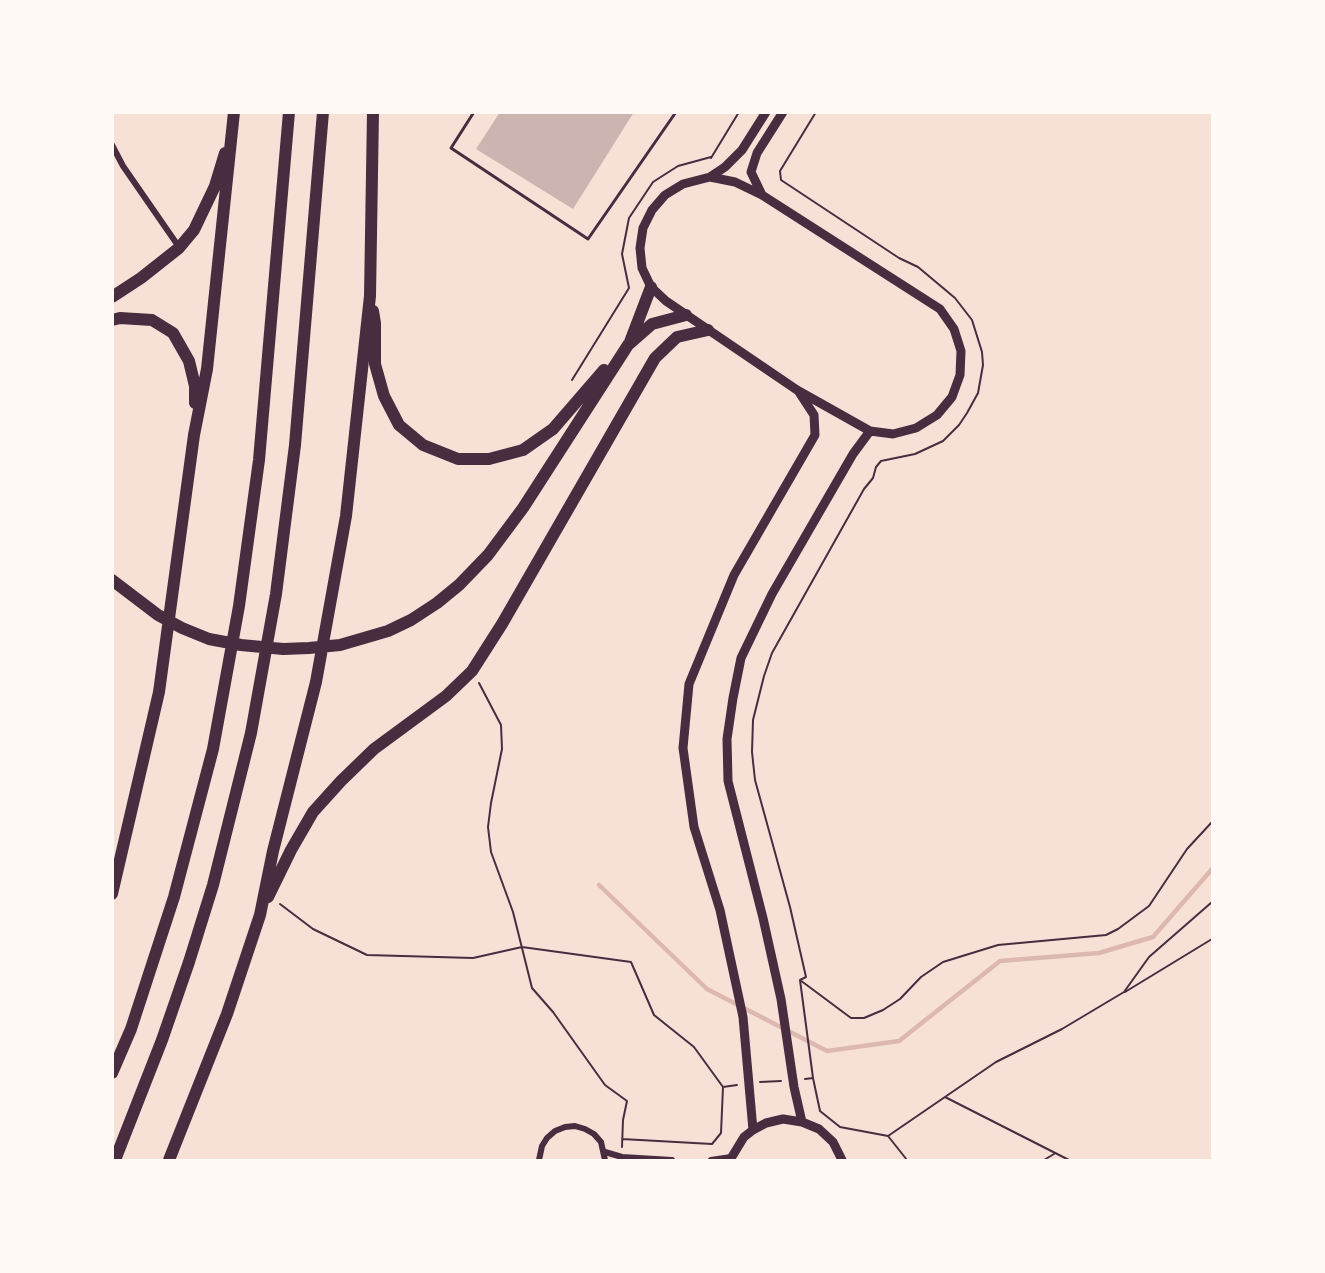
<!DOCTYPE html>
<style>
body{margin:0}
#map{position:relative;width:1325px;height:1273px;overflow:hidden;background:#f7e1d7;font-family:Manrope,sans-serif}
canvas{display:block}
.frame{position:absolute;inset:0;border:114px solid #fffaf5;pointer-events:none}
</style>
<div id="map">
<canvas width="1325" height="1273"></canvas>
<div class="frame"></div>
</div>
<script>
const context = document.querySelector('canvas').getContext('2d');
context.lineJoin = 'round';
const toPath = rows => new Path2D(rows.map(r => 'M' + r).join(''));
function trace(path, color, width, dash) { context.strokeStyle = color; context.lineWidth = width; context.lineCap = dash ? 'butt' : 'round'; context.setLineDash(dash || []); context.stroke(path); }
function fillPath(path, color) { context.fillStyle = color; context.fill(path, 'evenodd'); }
trace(toPath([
 [599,885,707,989,827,1051,899,1041,1000,961,1099,953,1153,937,1212,869]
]), '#dcb8b0', 4.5);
fillPath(toPath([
 [500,112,634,112,573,209,476,149]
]), '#ccb4b1');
trace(toPath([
 [711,158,739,112],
 [572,380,629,288,622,254,629,218,653,182,678,166,711,157],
 [479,683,501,725,502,749,491,803,488,827,491,852,513,912,532,988,553,1012,605,1085,627,1101,623,1120,622,1147],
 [280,904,313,929,367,955,473,958,522,947,631,962,654,1015,694,1047,723,1087],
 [800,980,851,1018,864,1018,883,1010,900,999,921,977,943,962,998,945,1106,935,1118,929,1149,906,1187,849,1212,822],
 [1125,992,1212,939],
 [813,1078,820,1111,840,1127,888,1136],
 [805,1079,813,1078,800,980,806,977,790,907,755,780,752,752,753,720,764,676,772,653,864,489,873,478,876,467,881,461,915,454,943,441,959,425,967,413,978,393,983,365,982,352,972,320,955,298,918,267,899,258,781,180,780,171,816,112],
 [760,1082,781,1081],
 [945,1097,1069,1160],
 [622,1139,712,1144,721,1133,723,1087,737,1085],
 [907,1160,888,1136,996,1062,1062,1029,1124,992,1149,957,1212,902],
 [1044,1160,1054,1154]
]), '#4a2c40', 2);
trace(toPath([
 [474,112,451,148,588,239,676,112]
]), '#4a2c40', 3);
trace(toPath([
 [112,145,123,166,179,247],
 [605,1152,622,1157,672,1160],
 [539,1160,542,1146,547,1138,555,1131,565,1127,575,1126,585,1129,594,1134,601,1142,605,1160],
 [711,1160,731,1157]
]), '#4a2c40', 6);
trace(toPath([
 [710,177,735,182,762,195,940,309,954,329,961,351,960,375,952,397,937,415,916,428,893,434,870,431,797,390,666,301,651,287,642,268,640,248,643,228,652,210,665,195,683,184,710,177],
 [710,177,725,167,742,150,766,112],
 [762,195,751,172,757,153,783,112],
 [802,1122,794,1087,781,999,763,918,728,781,727,739,733,698,741,658,772,594,853,454,870,431],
 [753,1130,743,1017,720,910,694,827,683,748,689,684,734,575,815,435,814,415,799,392],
 [730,1160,744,1137,753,1130,766,1123,783,1119,802,1122,819,1129,833,1142,842,1160]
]), '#4a2c40', 9);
trace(toPath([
 [112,297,141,278,179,248,194,230,215,186,225,153],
 [373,311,375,323,375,364,384,396,399,425,423,445,458,459,489,459,523,450,553,429,604,370],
 [112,320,120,318,152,320,173,333,189,361,195,386,195,403],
 [630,342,651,287],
 [112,580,158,615,182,628,209,639,241,645,283,649,309,648,340,645,388,631,411,620,437,603,459,585,488,555,523,508,628,345,652,324,686,315],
 [112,894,159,692,194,435,207,369,234,112],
 [268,897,291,850,313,812,341,781,374,749,446,696,472,671,502,624,655,358,677,337,708,330],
 [112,1073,131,1029,174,897,213,749,239,606,259,460,289,112],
 [115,1160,162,1040,189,962,213,885,251,733,276,594,295,445,323,112],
 [169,1160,227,1014,260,915,273,851,316,682,346,516,370,296,373,112]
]), '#4a2c40', 12);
</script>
